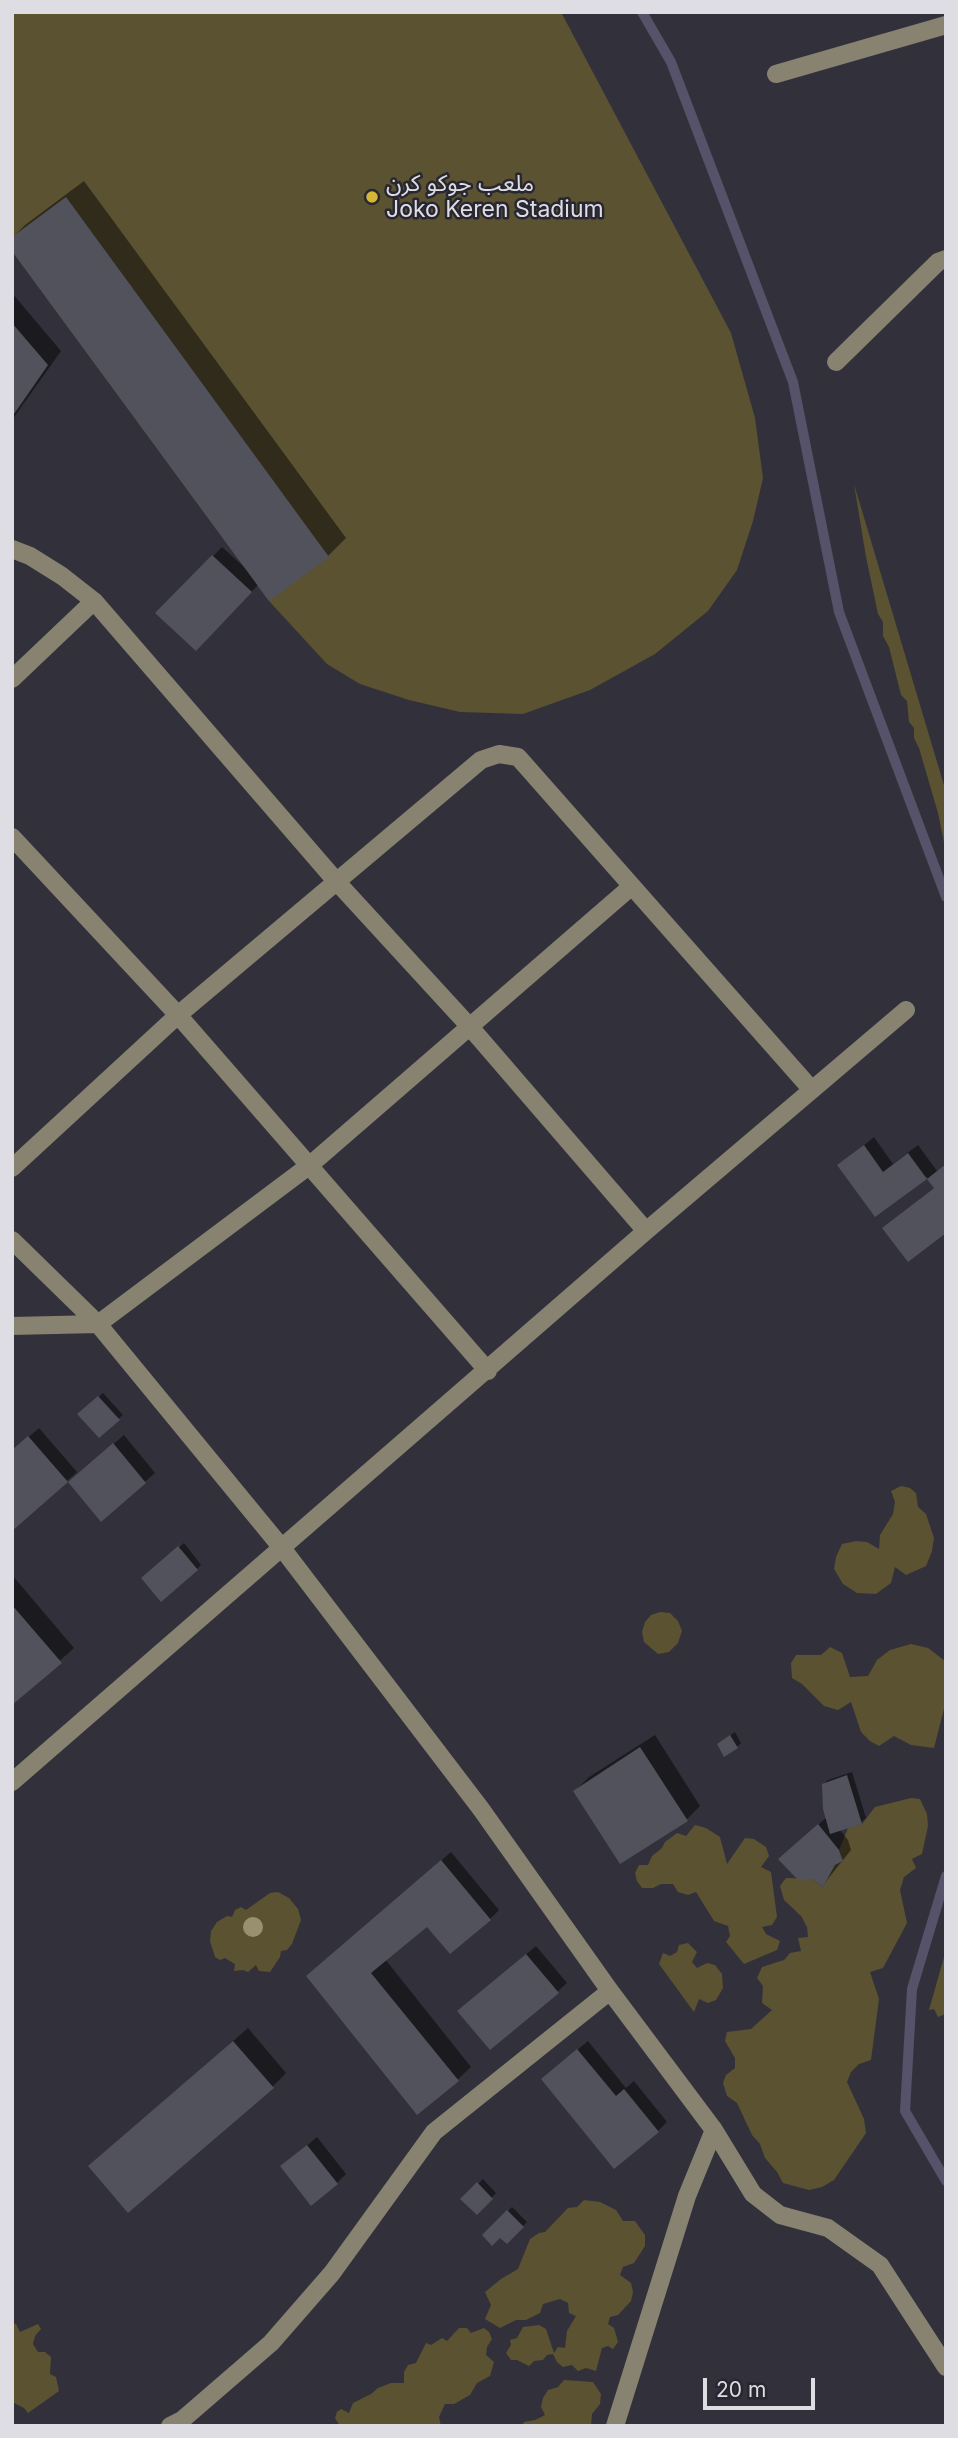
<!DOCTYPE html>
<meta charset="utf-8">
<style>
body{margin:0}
#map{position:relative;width:958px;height:2438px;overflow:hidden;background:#32313b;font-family:Inter,sans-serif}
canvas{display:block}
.frame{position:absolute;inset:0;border:14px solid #dedde4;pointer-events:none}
.scale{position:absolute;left:703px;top:2378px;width:112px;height:32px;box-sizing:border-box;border:4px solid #dedde4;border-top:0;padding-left:9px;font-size:21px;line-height:24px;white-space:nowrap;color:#dedde4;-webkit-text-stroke:5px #282731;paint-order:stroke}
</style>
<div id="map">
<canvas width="958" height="2438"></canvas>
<div class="frame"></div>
<div class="scale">20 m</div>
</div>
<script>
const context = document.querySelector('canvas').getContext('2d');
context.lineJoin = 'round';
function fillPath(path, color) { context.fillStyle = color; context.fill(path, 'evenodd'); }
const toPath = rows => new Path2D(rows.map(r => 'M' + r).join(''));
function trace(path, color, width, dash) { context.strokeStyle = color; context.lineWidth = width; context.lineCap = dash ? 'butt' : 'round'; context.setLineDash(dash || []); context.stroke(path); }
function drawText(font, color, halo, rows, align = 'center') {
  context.font = font + ' Inter,"Noto Sans Arabic",sans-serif'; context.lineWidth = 5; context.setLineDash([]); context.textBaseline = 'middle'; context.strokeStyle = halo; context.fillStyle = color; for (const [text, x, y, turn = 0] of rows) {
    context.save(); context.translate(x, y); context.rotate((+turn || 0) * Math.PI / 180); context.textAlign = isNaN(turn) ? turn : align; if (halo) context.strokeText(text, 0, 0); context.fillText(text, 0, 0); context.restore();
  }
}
fillPath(toPath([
 [12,12,561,12,731,333,755,418,763,478,753,521,737,570,708,611,655,654,590,690,523,714,460,712,409,700,360,684,327,664,269,601,12,251],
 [854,484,946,792,946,852,938,813,919,748,914,738,914,728,909,722,907,701,901,695,889,647,883,636,883,622,878,614,866,557],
 [901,1486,910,1488,916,1493,918,1507,926,1514,934,1538,932,1551,926,1566,906,1575,895,1567,891,1583,876,1594,857,1593,843,1584,834,1569,836,1557,842,1544,856,1541,867,1542,879,1549,880,1535,893,1514,895,1502,891,1491],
 [660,1612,670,1613,678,1621,682,1631,678,1643,669,1652,658,1654,644,1642,642,1632,645,1622,651,1615],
 [911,1644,928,1648,945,1661,946,1666,946,1701,934,1748,911,1745,894,1736,879,1746,870,1741,861,1732,851,1702,838,1710,824,1706,802,1684,792,1678,791,1663,796,1655,821,1655,830,1647,842,1653,850,1677,868,1676,877,1660,890,1650],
 [911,1798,920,1799,927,1814,928,1826,922,1854,912,1859,916,1868,904,1877,900,1890,907,1923,883,1968,870,1972,879,1999,871,2060,859,2064,851,2072,847,2082,864,2119,866,2133,834,2180,822,2187,809,2190,783,2183,777,2172,765,2158,760,2144,752,2135,737,2103,727,2096,723,2083,726,2075,735,2068,735,2058,725,2041,727,2032,751,2029,772,2010,762,2003,763,1986,757,1978,762,1967,784,1960,790,1953,801,1951,798,1938,808,1937,807,1927,801,1916,784,1900,780,1886,786,1878,812,1879,823,1887,835,1865,843,1861,839,1850,848,1828,862,1824,875,1807],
 [695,1825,706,1828,720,1837,727,1864,745,1838,754,1839,766,1847,769,1856,761,1867,771,1872,777,1917,772,1925,762,1927,766,1934,780,1941,777,1950,744,1964,726,1942,730,1936,728,1926,714,1921,696,1892,688,1895,678,1892,673,1884,661,1884,653,1888,642,1888,637,1881,635,1873,639,1865,648,1865,652,1856,662,1848,665,1842,677,1833,686,1836],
 [278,1892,289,1898,298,1909,301,1920,292,1944,287,1950,281,1951,280,1957,270,1972,259,1971,256,1965,248,1972,243,1970,234,1971,235,1964,225,1958,220,1960,215,1957,210,1941,211,1931,217,1922,227,1916,232,1917,235,1910,241,1907,246,1910,270,1893],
 [688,1943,697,1952,692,1962,697,1968,707,1963,715,1965,722,1974,723,1988,716,2000,708,2003,699,1999,694,2012,659,1964,663,1953,670,1956,677,1952,679,1945],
 [946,1950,946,2014,938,2017,934,2009,929,2010],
 [584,2200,600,2202,616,2210,623,2221,635,2221,645,2235,645,2246,634,2263,623,2267,620,2275,631,2283,633,2292,631,2301,618,2315,610,2317,608,2324,614,2328,618,2342,613,2349,608,2346,602,2348,596,2371,586,2368,578,2371,572,2365,563,2367,557,2362,553,2354,547,2355,543,2360,534,2361,529,2366,517,2360,511,2360,506,2353,511,2345,510,2340,517,2338,523,2327,539,2325,546,2329,554,2353,558,2347,565,2348,567,2331,576,2316,569,2313,568,2303,560,2299,543,2304,540,2313,526,2320,516,2320,500,2328,485,2319,491,2305,485,2292,501,2279,518,2269,530,2239,539,2233,545,2232,568,2208,577,2207],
 [12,2323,16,2324,20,2332,38,2324,41,2329,35,2336,33,2344,38,2352,45,2352,51,2357,50,2374,56,2377,59,2391,28,2413,24,2408,12,2402],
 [459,2328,467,2328,471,2333,484,2328,489,2332,492,2339,487,2347,486,2355,494,2362,490,2376,477,2383,470,2395,454,2404,445,2404,439,2417,441,2426,340,2426,335,2418,337,2412,341,2409,349,2413,353,2403,371,2394,378,2388,391,2383,404,2383,404,2372,408,2365,416,2363,426,2343,431,2345,442,2338,447,2341],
 [564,2380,593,2382,601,2394,600,2404,592,2414,591,2426,522,2426,524,2422,535,2420,545,2415,541,2407,543,2398,548,2390,558,2387]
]), '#5a5231');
fillPath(toPath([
 [84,181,346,538,328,556,270,599,259,584,196,649,158,613,222,547,244,567,245,566,12,238,25,225],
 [12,293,61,351,12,420],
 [874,1137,893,1164,918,1145,937,1171,946,1231,894,1219,935,1187,927,1177,876,1215,840,1165],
 [103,1393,123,1415,118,1419,80,1414],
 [39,1428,77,1472,12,1529,12,1451],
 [124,1435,155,1473,101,1519,80,1473],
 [184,1543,201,1565,197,1569,147,1574],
 [12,1575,74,1648,12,1703],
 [735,1732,741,1743,737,1747,719,1744],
 [655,1735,700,1806,687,1819,575,1791,589,1777],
 [852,1772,866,1818,861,1822,839,1829,848,1840,851,1850,823,1885,789,1850,827,1817,824,1784,828,1780],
 [451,1852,499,1910,490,1919,427,1924,385,1959,471,2067,457,2080,309,1976],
 [536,1946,567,1983,557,1992,469,2002],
 [248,2028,286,2073,272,2087,90,2166],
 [588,2041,626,2088,634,2081,667,2122,658,2131,553,2070],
 [317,2137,346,2174,337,2183,283,2166],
 [483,2179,496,2193,477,2213,463,2199],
 [512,2207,527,2222,507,2242,501,2235,484,2235]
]), '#0007');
trace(toPath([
 [642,12,671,62,793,382,839,612,946,897],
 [946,1876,912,1989,905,2111,946,2181]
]), '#56526a', 10);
fillPath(toPath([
 [66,197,329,557,269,601,12,251,12,237],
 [12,323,48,365,12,417],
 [212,555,252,592,196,651,155,613],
 [864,1145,883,1172,908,1153,927,1179,875,1217,837,1165],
 [946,1164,946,1233,908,1262,882,1228,934,1188,927,1179],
 [98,1396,120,1420,99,1438,77,1414],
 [28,1436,68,1482,12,1531,12,1450],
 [113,1443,146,1483,101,1522,68,1482],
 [178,1546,198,1570,161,1602,141,1578],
 [12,1605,62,1663,12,1705],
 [730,1735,738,1748,724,1757,717,1744],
 [640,1747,688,1821,620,1864,573,1791],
 [847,1775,862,1824,830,1834,823,1809,822,1784],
 [818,1824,839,1850,843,1861,835,1865,823,1887,812,1879,798,1880,778,1859],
 [441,1860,491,1920,450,1954,427,1927,371,1973,459,2081,417,2115,306,1976],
 [526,1954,559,1993,490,2050,457,2011],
 [233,2041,274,2088,128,2213,88,2166],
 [577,2049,616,2096,624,2089,659,2132,614,2169,541,2079],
 [307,2145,338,2184,311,2206,280,2166],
 [477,2182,493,2199,477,2215,460,2199],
 [507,2210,524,2227,507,2244,500,2238,492,2246,482,2235]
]), '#52525d');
trace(toPath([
 [776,74,946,25],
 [836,362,938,262,946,259],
 [12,549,30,556,62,576,94,601,336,881,470,1027,646,1231],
 [12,679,94,601],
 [12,837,178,1015,488,1371],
 [12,1168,178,1015,481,760,499,754,518,757,812,1090],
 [12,1240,98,1324,282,1548,481,1809,610,1991,714,2130,753,2194,780,2215,828,2228,880,2265,946,2367],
 [12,1326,98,1324,310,1165,632,886],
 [12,1782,646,1231,906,1010],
 [170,2426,182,2420,271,2343,332,2273,434,2132,610,1991],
 [615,2426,687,2196,714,2130]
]), '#878370', 18);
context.fillStyle = '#99906e';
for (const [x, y] of [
 [253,1927]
]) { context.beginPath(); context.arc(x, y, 10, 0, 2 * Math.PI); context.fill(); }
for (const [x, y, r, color] of [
 [372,197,7,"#d3b635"]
]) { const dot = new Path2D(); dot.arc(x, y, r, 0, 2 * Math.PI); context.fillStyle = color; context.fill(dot); trace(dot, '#282731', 2.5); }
drawText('23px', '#dedde4', '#282731', [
 ["ملعب جوكو كرن",386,184],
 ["Joko Keren Stadium",386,210]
], 'left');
</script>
